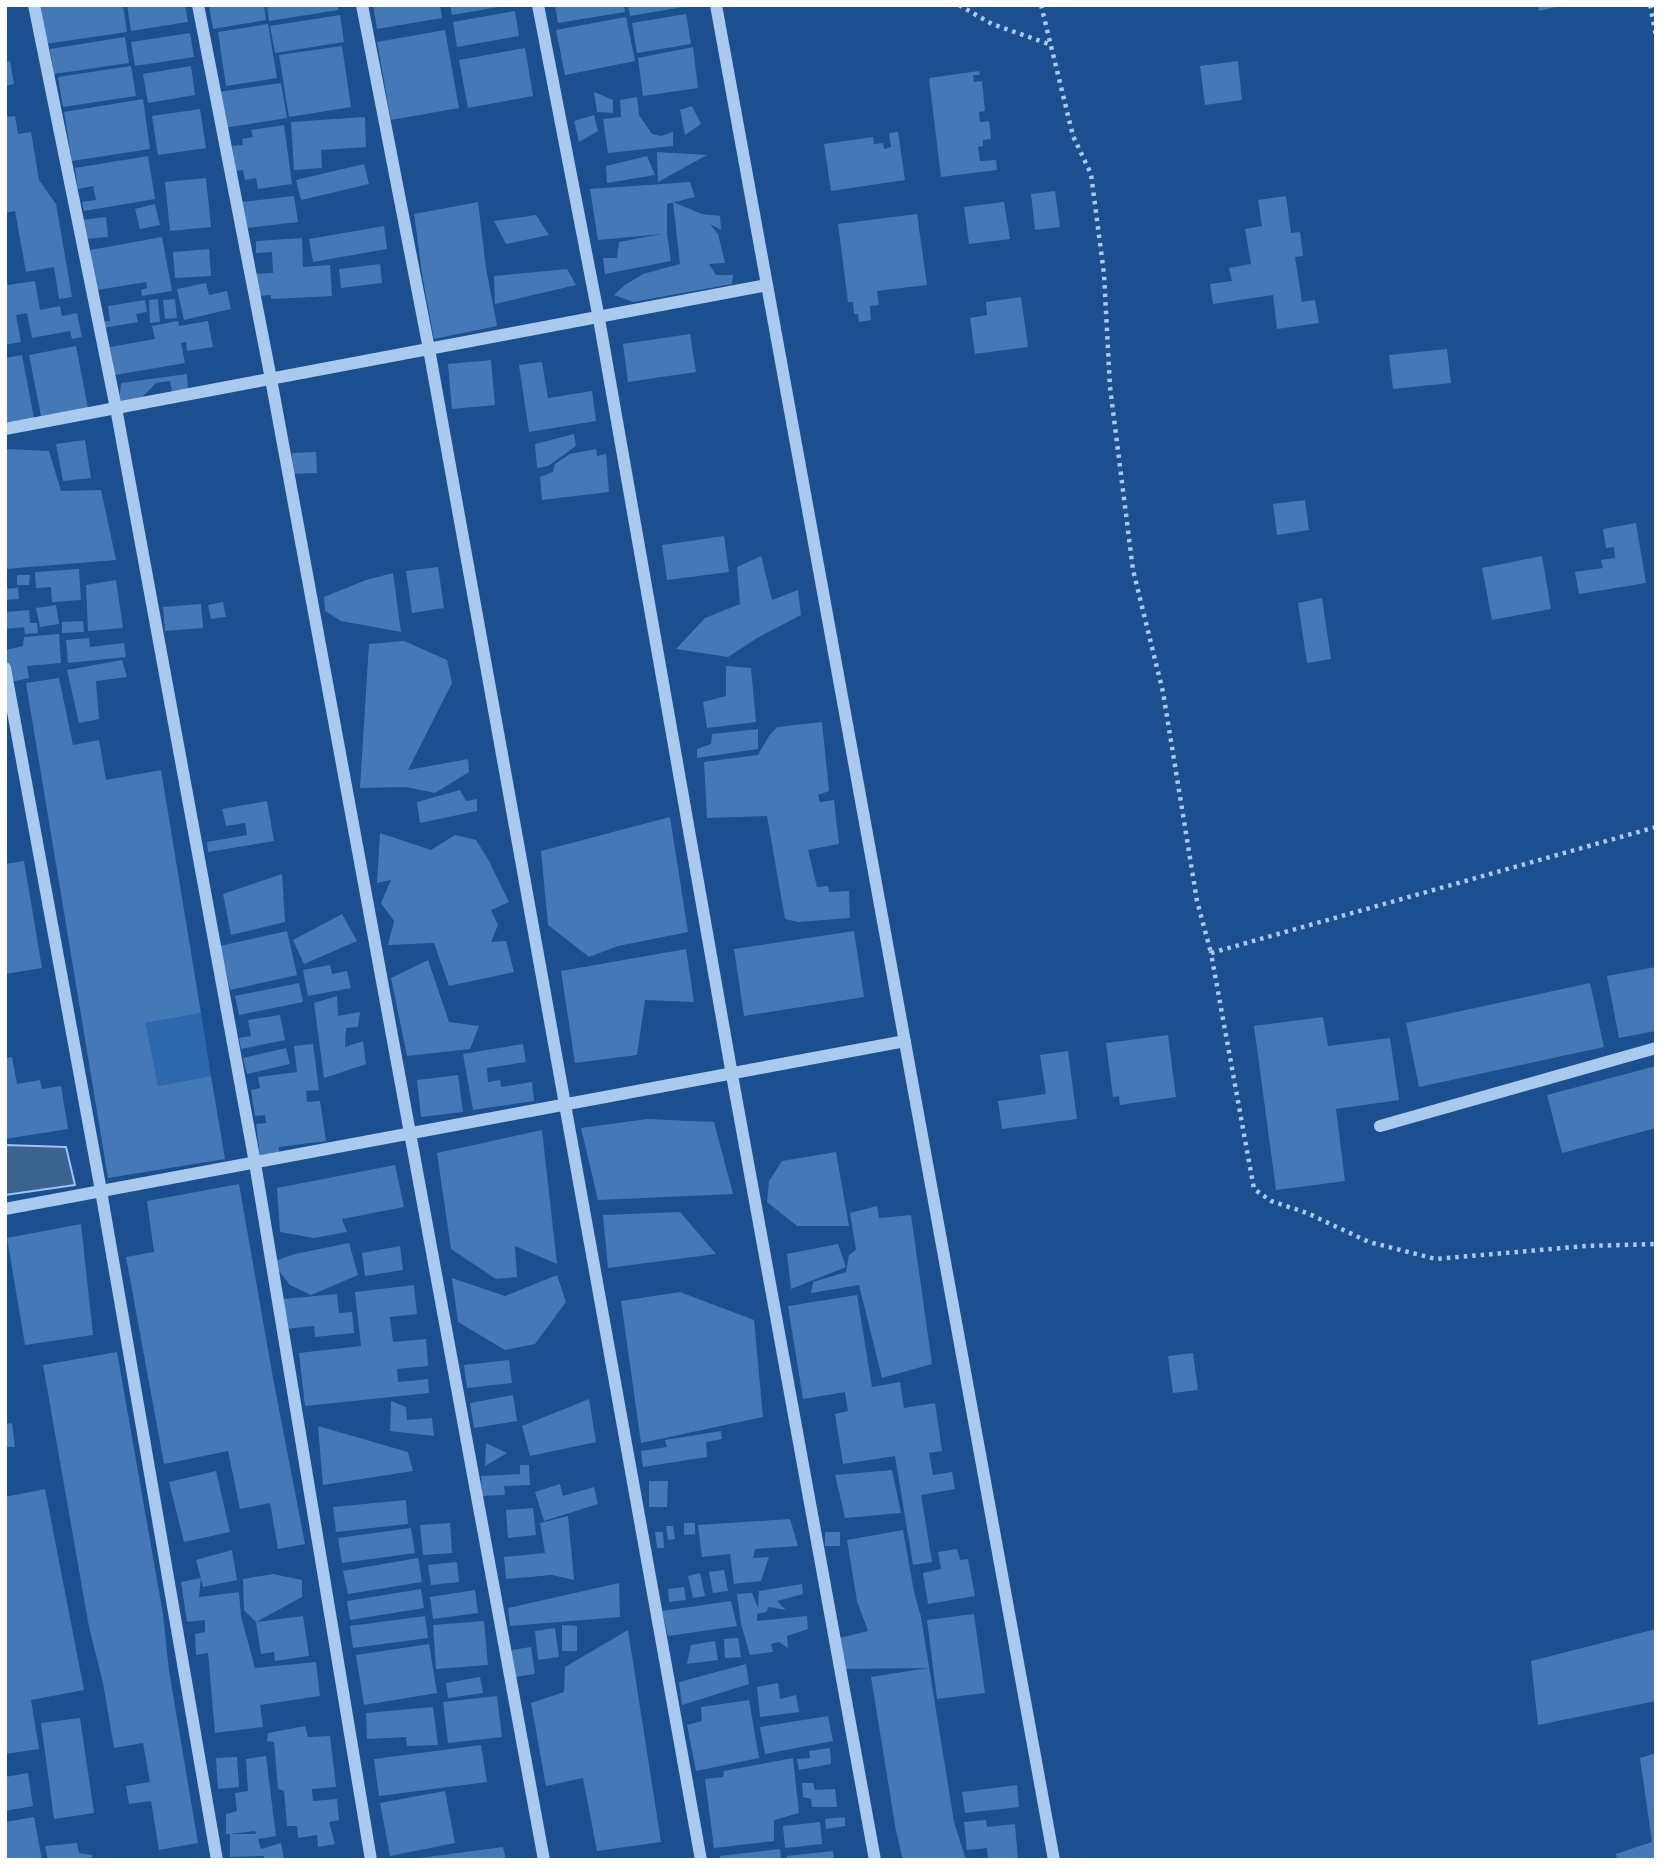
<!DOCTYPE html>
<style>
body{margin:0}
#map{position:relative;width:1661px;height:1865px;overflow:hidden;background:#1b4f8f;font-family:Jost,sans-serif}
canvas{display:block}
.frame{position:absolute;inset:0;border:7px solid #fff;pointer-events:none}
</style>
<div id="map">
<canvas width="1661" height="1865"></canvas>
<div class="frame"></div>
</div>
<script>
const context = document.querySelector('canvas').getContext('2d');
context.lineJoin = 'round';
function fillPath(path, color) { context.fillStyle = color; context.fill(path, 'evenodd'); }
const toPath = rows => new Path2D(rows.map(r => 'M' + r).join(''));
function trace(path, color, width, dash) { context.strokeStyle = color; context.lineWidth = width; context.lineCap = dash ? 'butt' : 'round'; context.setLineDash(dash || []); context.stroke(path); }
fillPath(toPath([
 [201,1013,211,1076,158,1086,146,1023]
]), '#2e69ad');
const water = toPath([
 [5,1145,66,1147,75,1185,5,1195,5,1145]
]);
fillPath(water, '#3c6290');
trace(water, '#9cc4f0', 2);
fillPath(toPath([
 [39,5,123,5,127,32,45,44],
 [127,5,185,5,188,22,131,31],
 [209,5,264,5,266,20,213,29],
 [267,5,338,5,338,10,269,21],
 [373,5,440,5,442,18,377,29],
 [450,5,499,5,499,7,452,15],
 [555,5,624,5,625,12,558,23],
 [628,5,683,5,683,7,630,16],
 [1538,5,1560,5,1560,6,1539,11],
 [515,11,519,36,457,47,453,22],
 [686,14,691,44,637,53,632,23],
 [340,15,344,42,275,53,270,26],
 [626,17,635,61,565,75,556,30],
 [268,24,277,78,226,86,218,32],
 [445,30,459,108,391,120,377,42],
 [190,33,194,57,135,66,131,42],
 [125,37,129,63,54,74,50,49],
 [342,46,351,107,289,117,279,55],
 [693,47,698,88,643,96,638,58],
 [525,48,533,96,468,108,459,60],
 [10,61,14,84,5,86,5,62],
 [1238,61,1242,100,1205,105,1200,66],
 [131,66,136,96,63,107,58,77],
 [191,66,195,95,148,103,143,74],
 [979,71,980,75,973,75,974,82,982,81,985,111,979,112,980,122,989,121,991,139,983,140,983,146,978,147,980,161,996,160,997,170,941,177,929,78],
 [281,83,287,118,224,128,218,92],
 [594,92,613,100,613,113,597,112],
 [637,97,639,115,652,134,661,136,673,132,673,146,608,153,603,119,621,117,620,100],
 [143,99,150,149,72,161,64,112],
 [692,106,701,124,685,135,680,110],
 [200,109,206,148,158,155,152,116],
 [594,115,598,131,579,142,574,121],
 [15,116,18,134,31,132,39,180,56,204,72,297,59,299,54,267,26,272,15,211,5,213,5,117],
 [365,117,366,147,321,150,322,168,294,170,291,122],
 [284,125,292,184,258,189,256,178,245,180,243,170,236,171,232,146,243,145,242,139,253,137,251,130],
 [898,132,905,180,831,191,824,144,873,137,874,144,883,143,884,149,891,147,889,133],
 [657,152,707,155,658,182],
 [148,156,155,199,84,211,82,202,96,200,93,186,78,189,75,168],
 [647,156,655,175,607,183,606,166],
 [364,164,369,184,301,200,296,180],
 [206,178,211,227,170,231,165,182],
 [690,182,695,197,667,204,667,234,671,261,605,274,603,258,617,258,619,242,662,234,598,240,590,189],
 [1055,191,1060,227,1035,230,1031,194],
 [294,196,298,222,246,228,242,202],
 [1286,196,1291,233,1300,232,1303,256,1295,257,1302,302,1315,300,1319,323,1277,329,1273,295,1213,304,1210,284,1232,281,1229,268,1251,264,1245,229,1262,226,1258,200],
 [478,202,486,268,497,326,434,339,423,280,414,214],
 [673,202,702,214,720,216,721,230,710,224,718,234,725,263,709,264,716,275,733,275,732,284,633,302,614,295,625,285,643,274,680,264],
 [1004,202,1010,239,969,244,964,207],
 [155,204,160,225,140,229,135,209],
 [917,214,927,285,877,291,879,305,870,306,871,320,859,322,858,314,854,314,853,302,848,302,838,224],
 [536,215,549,235,506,244,494,221],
 [106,217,108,237,85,239,82,220],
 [384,226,387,249,313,262,309,239],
 [162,237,172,291,142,296,141,290,147,288,146,282,97,290,90,250],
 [302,238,303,267,330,265,332,296,271,299,271,295,257,296,255,274,273,273,272,252,256,253,256,241],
 [209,249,211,276,175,278,173,252],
 [380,264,382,283,341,288,339,269],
 [567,269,576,285,495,304,494,276],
 [5,276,8,285,35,281,40,310,60,306,62,316,77,313,82,337,72,339,70,331,32,338,27,313,16,315,21,342,5,345],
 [206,283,209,295,227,291,231,309,184,320,177,289],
 [1021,297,1028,347,975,354,970,318,987,315,986,302],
 [158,299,160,322,150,323,149,300],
 [175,299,177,318,165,319,163,300],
 [145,300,147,312,136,314,138,322,103,328,101,322,110,321,108,306],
 [178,321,179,326,208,321,213,347,187,351,186,342,181,343,185,363,115,375,110,347,155,339,152,326],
 [690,334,696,372,628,382,623,344],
 [76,346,88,408,41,416,29,355],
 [1447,349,1451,383,1393,389,1389,355],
 [22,355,34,418,5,424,5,358],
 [491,360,495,405,452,409,448,364],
 [542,362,548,398,592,391,596,421,529,432,519,365],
 [187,374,188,390,172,392,170,381,156,383,141,398,119,402,121,383],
 [574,434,576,446,548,466,537,468,535,444],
 [85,440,91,478,63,481,56,444],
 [5,449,49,451,61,491,101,490,116,560,5,569],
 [596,449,597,456,606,454,609,492,542,500,540,477,553,472,555,464,570,454],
 [316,452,317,473,293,474,292,453],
 [1305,500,1309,530,1277,535,1273,504],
 [1636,523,1646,583,1579,594,1575,572,1603,568,1601,560,1615,558,1614,547,1606,548,1603,529],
 [724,536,729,572,667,580,662,545],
 [761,556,772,600,798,590,801,615,757,638,728,657,676,649,705,618,740,604,737,567],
 [1542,556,1551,609,1492,620,1482,568],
 [438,567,444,608,412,613,406,571],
 [79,569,81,600,52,602,51,587,36,588,35,572],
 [393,573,401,632,341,621,325,611,324,597,366,580],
 [17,575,30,575,29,585,17,585],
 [116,580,123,628,88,631,86,585],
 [18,588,19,599,5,600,5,589],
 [1322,598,1331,659,1307,663,1298,603],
 [223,602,226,617,211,619,208,605],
 [201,604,203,628,165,631,163,607],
 [56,605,59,624,40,627,36,608],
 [29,610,30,623,37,623,38,633,25,634,24,627,5,629,5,612],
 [83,621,84,632,62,633,62,622],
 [59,634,61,663,27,666,29,678,11,682,5,650,23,646,24,637],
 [89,638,90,647,124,643,126,657,68,663,66,640],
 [404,641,447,660,452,683,408,770,468,759,469,772,435,793,406,787,360,788,369,644],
 [122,660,127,677,96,681,99,719,79,723,67,670],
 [726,666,751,668,756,722,707,728,703,702,726,696],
 [59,678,73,745,99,740,106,780,161,770,201,1013,146,1023,158,1086,211,1076,225,1159,108,1178,26,683],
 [822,722,829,791,818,795,820,802,834,800,839,844,808,850,817,887,828,886,829,892,849,891,850,918,798,922,785,919,767,816,707,818,704,762,758,755,769,736,777,727],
 [758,729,758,749,697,758,697,749,711,744,712,734],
 [460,790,466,801,477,799,477,811,420,823,417,802],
 [267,801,274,841,208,852,207,842,247,835,245,823,226,826,222,809],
 [670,817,688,932,618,946,589,957,548,925,541,851],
 [380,833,431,850,455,835,476,840,488,859,509,902,491,910,498,925,491,942,506,941,514,972,449,986,434,943,388,945,394,921,381,903,391,880,377,883],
 [24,861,42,968,5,974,5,864],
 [282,874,285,922,231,935,223,894],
 [342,914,357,941,304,964,293,940],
 [287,931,297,975,230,990,220,946],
 [854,931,864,997,744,1016,734,949],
 [686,949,694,1002,645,1000,637,1055,575,1063,561,971],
 [428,960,449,1022,479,1026,470,1049,407,1056,391,978],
 [330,965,332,974,347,971,351,988,308,996,303,970],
 [1656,967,1656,1031,1619,1038,1607,976],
 [299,983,303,1002,239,1015,235,996],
 [1590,983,1604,1047,1419,1087,1406,1023],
 [337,996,338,1016,360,1012,358,1027,346,1028,345,1047,363,1041,366,1064,324,1078,314,1003],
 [280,1015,285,1040,241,1049,239,1038,251,1036,248,1020],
 [1323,1017,1328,1046,1390,1038,1399,1100,1336,1109,1345,1181,1276,1190,1254,1026],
 [1168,1035,1176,1097,1120,1105,1119,1096,1113,1097,1106,1043],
 [313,1044,319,1090,306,1091,307,1102,320,1101,326,1141,279,1147,279,1153,260,1156,256,1124,266,1123,265,1115,255,1116,251,1090,260,1088,258,1077,297,1072,294,1046],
 [523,1044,526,1062,487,1068,488,1082,500,1080,501,1087,532,1082,534,1101,473,1110,463,1054],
 [286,1048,290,1064,247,1074,243,1058],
 [1068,1051,1077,1119,1002,1129,998,1101,1046,1094,1040,1055],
 [12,1057,17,1084,40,1080,42,1089,61,1086,68,1129,5,1139,5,1058],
 [1656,1066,1656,1128,1562,1153,1547,1095],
 [458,1075,463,1112,421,1117,417,1080],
 [647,1119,714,1122,733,1194,598,1200,581,1128],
 [542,1130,557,1264,515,1246,517,1277,496,1279,451,1249,437,1153],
 [836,1152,849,1226,797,1226,767,1202,769,1181,782,1161],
 [395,1165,404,1207,342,1219,347,1232,314,1238,280,1232,277,1188],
 [239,1184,273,1378,305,1544,278,1549,270,1503,240,1509,228,1451,164,1464,126,1257,154,1252,147,1201],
 [877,1206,879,1218,911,1215,932,1364,882,1378,859,1285,811,1293,813,1282,846,1272,849,1255,856,1250,850,1213],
 [680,1212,716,1254,608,1268,603,1215],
 [81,1224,93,1335,25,1345,7,1238],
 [349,1243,358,1275,311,1295,290,1285,272,1262,295,1254],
 [838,1244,846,1267,791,1289,787,1254],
 [400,1246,403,1270,365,1276,362,1253],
 [557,1275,566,1302,535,1344,505,1350,458,1322,452,1278,505,1296],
 [414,1285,417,1314,390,1317,393,1342,426,1339,428,1366,397,1369,398,1382,428,1379,429,1393,305,1406,299,1353,361,1346,355,1292],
 [680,1292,754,1320,763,1417,641,1443,621,1301],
 [337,1294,339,1313,352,1312,354,1333,315,1337,314,1326,286,1329,283,1299],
 [857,1295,872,1387,900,1382,904,1408,935,1403,942,1451,929,1453,933,1475,952,1472,955,1489,921,1495,932,1562,913,1565,895,1456,843,1464,835,1414,848,1411,845,1392,803,1399,788,1306],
 [117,1352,163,1614,169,1671,198,1843,159,1850,151,1801,129,1804,126,1786,150,1782,143,1743,114,1748,103,1683,89,1627,43,1365],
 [1193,1353,1198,1390,1173,1393,1168,1356],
 [509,1360,512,1383,467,1388,464,1365],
 [513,1395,517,1421,474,1428,470,1403],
 [589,1399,596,1442,530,1456,522,1426],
 [391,1401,406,1407,407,1420,432,1418,434,1436,390,1431],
 [12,1423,15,1447,5,1447,5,1424],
 [318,1426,408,1452,413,1471,323,1485],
 [721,1431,722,1439,706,1442,707,1457,643,1467,641,1451,667,1447,665,1440],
 [486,1443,507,1453,485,1466],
 [520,1465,529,1465,530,1485,504,1486,505,1495,482,1496,481,1476,520,1474],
 [892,1470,901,1513,845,1518,835,1475],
 [216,1471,230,1532,184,1542,169,1482],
 [649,1481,668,1481,667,1507,649,1507],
 [560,1484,563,1496,594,1487,598,1504,544,1521,535,1492],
 [45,1489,84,1690,31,1700,39,1749,5,1754,5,1497],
 [406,1500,408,1524,336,1532,333,1507],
 [533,1508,536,1535,508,1538,506,1510],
 [568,1516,574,1580,552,1575,506,1579,504,1557,545,1553,540,1523],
 [790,1519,798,1546,755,1549,753,1558,769,1557,761,1581,734,1584,730,1554,702,1557,698,1525],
 [450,1523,452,1553,423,1555,420,1525],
 [684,1523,695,1523,695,1534,684,1535],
 [666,1526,673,1526,675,1539,668,1540],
 [411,1528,415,1553,342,1563,338,1538],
 [903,1530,914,1592,921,1617,954,1822,966,1860,903,1860,896,1831,871,1677,928,1668,840,1669,835,1639,868,1631,857,1601,847,1540],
 [655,1532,663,1532,664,1548,657,1548],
 [825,1532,840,1532,840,1546,825,1546],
 [957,1549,960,1560,968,1559,975,1596,928,1604,923,1573,941,1569,938,1552],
 [232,1550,237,1580,203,1587,201,1578,199,1597,239,1592,241,1616,255,1668,316,1662,320,1696,260,1705,263,1727,215,1733,208,1653,196,1655,195,1634,205,1632,205,1620,187,1622,181,1582,201,1578,196,1560],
 [418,1558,422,1582,348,1594,343,1571],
 [457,1562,459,1582,431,1585,428,1565],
 [724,1570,728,1591,713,1593,709,1572],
 [700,1573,705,1596,693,1598,688,1576],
 [273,1574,302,1580,302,1597,256,1622,244,1610,243,1579],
 [619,1583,620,1617,510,1626,508,1608],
 [802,1584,803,1594,777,1601,786,1610,769,1607,766,1612,757,1614,757,1621,807,1616,808,1629,787,1636,788,1648,779,1642,771,1644,773,1652,750,1655,741,1624,737,1594,752,1593,758,1608,759,1591],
 [684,1587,686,1600,669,1602,668,1589],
 [421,1589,424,1608,350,1620,347,1601],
 [475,1590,478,1613,433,1619,430,1597],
 [731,1601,737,1626,668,1636,662,1611],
 [974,1614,985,1693,937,1699,927,1620],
 [303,1616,309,1656,275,1661,274,1652,261,1654,256,1622],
 [425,1616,428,1638,353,1648,350,1626],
 [484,1621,488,1665,436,1669,433,1625],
 [562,1625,577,1626,577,1651,562,1651],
 [555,1628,559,1657,538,1660,535,1631],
 [1656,1629,1656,1701,1538,1725,1531,1661],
 [628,1630,661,1842,597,1851,583,1778,546,1786,531,1703,564,1692,565,1667],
 [738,1638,741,1657,725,1658,724,1639],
 [715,1641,718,1660,687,1664,691,1645],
 [429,1644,437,1693,364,1705,356,1655],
 [531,1647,535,1674,515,1677,511,1650],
 [746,1664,749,1684,682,1705,679,1682],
 [480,1677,483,1693,448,1698,446,1683],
 [778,1683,780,1699,796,1695,799,1712,760,1717,757,1687],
 [497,1696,502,1737,448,1743,443,1702],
 [749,1700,759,1758,696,1771,687,1725,702,1721,701,1707],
 [433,1707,438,1745,407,1746,406,1737,367,1739,366,1713],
 [828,1716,833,1741,765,1754,760,1727],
 [80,1718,94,1813,54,1819,41,1723],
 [305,1726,308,1737,330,1736,336,1787,312,1789,313,1801,337,1799,339,1820,329,1822,335,1844,318,1847,317,1835,298,1838,297,1826,287,1826,284,1791,278,1789,274,1742,267,1741,268,1733],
 [481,1745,487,1782,379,1796,374,1759],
 [830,1748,831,1764,799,1770,797,1759,810,1758,809,1751],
 [1656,1753,1656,1860,1617,1860,1616,1854,1652,1842,1640,1758],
 [266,1756,276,1836,258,1839,261,1849,281,1843,284,1860,264,1860,264,1856,230,1857,230,1834,256,1834,255,1831,230,1834,226,1834,226,1814,237,1811,235,1793,248,1791,246,1759],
 [237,1757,239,1787,218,1789,216,1758],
 [793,1758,799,1813,774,1820,774,1841,714,1848,705,1779,723,1777,724,1771],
 [28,1773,33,1806,5,1811,5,1777],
 [802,1783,813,1783,815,1790,835,1789,837,1807,812,1807,811,1799,803,1797],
 [1017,1785,1019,1807,965,1813,962,1792],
 [445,1791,455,1843,390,1856,380,1803],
 [34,1817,42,1860,5,1860,5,1822],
 [845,1817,845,1826,826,1829,825,1819],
 [986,1820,987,1827,1015,1824,1018,1860,988,1860,987,1848,967,1850,964,1822],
 [820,1822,822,1844,785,1848,783,1826],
 [77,1843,79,1853,92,1855,93,1860,48,1860,45,1846],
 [503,1847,506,1860,420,1860,419,1858],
 [780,1849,781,1860,721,1860,720,1856],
 [833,1851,834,1860,787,1860,787,1856]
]), '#4478b7');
trace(toPath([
 [959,5,992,24,1049,44],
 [1041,5,1073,136,1091,174,1104,274,1110,387,1133,570,1163,692,1197,901,1211,953],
 [1650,5,1656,36],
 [1656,827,1211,953,1254,1189,1271,1201,1307,1213,1369,1242,1436,1259,1586,1246,1656,1244]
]), '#a9c9ee', 4.5, [3.5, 5]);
trace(toPath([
 [34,5,116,408,255,1163,371,1860],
 [198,5,271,379,544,1860],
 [362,5,429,349,701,1860],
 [538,5,599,319,732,1075,875,1860],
 [716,5,1054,1860],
 [5,429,767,285],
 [5,668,101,1191,217,1860],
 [1380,1126,1656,1048],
 [5,1209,905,1041]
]), '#a9c9ee', 12);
</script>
